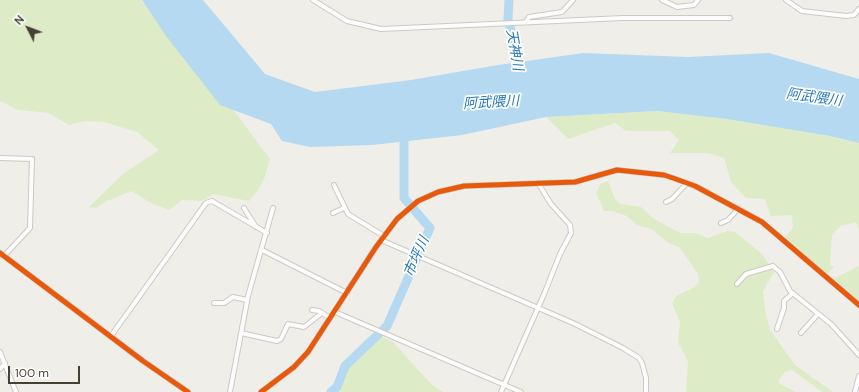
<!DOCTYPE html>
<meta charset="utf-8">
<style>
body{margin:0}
#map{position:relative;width:859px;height:392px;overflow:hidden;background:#f0eee8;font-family:"DM Sans",sans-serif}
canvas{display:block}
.north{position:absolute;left:8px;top:8px;width:40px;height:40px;-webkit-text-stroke:3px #fff;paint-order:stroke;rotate:312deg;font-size:11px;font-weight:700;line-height:16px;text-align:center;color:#463f34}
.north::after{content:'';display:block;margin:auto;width:14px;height:18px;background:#463f34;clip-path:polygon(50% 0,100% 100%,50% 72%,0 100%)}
.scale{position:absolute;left:8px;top:366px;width:72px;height:18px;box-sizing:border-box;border:2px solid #463f34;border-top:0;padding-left:5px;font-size:12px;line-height:14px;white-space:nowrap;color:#463f34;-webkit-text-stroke:3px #fff;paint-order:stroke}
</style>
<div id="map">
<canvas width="859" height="392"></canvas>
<div class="north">N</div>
<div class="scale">100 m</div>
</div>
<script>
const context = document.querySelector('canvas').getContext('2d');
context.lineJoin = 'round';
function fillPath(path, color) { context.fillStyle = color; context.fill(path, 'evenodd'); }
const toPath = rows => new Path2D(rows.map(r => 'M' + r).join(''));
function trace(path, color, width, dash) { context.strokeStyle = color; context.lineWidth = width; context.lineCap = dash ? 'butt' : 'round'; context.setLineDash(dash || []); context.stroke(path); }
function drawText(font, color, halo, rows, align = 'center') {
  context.font = font + ' "DM Sans","Noto Sans JP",sans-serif'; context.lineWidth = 3.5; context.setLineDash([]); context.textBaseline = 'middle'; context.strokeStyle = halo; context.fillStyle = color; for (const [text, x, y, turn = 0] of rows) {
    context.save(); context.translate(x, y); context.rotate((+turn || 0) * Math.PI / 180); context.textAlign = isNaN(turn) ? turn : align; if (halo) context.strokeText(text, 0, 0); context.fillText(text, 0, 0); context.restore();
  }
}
fillPath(toPath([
 [0,0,141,0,229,104,270,159,264,179,258,190,249,201,213,194,202,201,182,200,169,210,153,204,131,191,107,201,96,208,89,207,124,173,159,150,137,132,104,122,84,121,69,125,49,113,18,110,0,101],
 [657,111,727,119,830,136,859,143,859,230,856,222,841,226,832,235,830,264,834,267,827,274,785,238,793,228,792,215,771,216,765,199,746,198,731,182,724,158,708,153,670,153,679,140,670,131,626,131,615,123,568,139,546,117],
 [608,181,615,199,620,204,641,207,654,219,680,233,695,233,708,238,728,231,735,232,762,254,774,272,763,291,765,310,770,330,795,365,833,392,822,392,792,370,785,372,778,381,780,384,796,392,686,392,688,361,678,343,680,322,672,303,676,296,695,287,699,281,698,274,680,248,667,242,651,229,637,225,627,216,612,211,604,211,596,193,601,184],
 [859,266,859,301,833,279],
 [374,334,392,341,432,385,443,392,327,392,331,388,344,362]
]), '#ddecc6');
fillPath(toPath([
 [142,0,203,0,265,74,315,92,411,80,498,65,584,53,688,57,769,53,859,79,859,143,830,136,727,119,657,111,546,117,462,135,372,145,310,147,282,141,271,124,220,105,166,36]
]), '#b5d9f0');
trace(toPath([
 [509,0,508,20,517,52,518,74],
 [331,392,337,387,345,366,387,326,430,228,404,198,404,130]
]), '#b5d9f0', 9);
const street = toPath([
 [313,0,347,21,381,29,623,18,730,18],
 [662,0,677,7,694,5,698,0],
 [786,0,802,11,846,16,854,15,859,9],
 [526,22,529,17,562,12,573,0],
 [0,158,32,159,30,228,4,256],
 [334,185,348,214,384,236],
 [666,202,672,199,687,183],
 [244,208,256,227],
 [333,213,344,208],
 [721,223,728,220,738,209],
 [381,240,573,323,623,348,639,358,642,363,646,378,646,392],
 [262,250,347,293],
 [0,253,143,361,188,392],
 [737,284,746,274,773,266,780,272,790,291,831,324,859,355],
 [214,303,224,303,233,297,247,300],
 [312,310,319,311,330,318],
 [335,312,521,392],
 [777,329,784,308,784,301,793,293],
 [241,333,277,341,281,339,288,324,304,327,322,313],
 [801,333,818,314],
 [111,336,206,203,212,201,267,233],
 [0,352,16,392],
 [0,369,5,363],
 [230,392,248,296,273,208],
 [261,392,294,367,308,352,376,247,397,219,418,201,427,197,438,192,464,186,575,182,617,170,664,175,673,178,695,186,762,222,859,305],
 [501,392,545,292,560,254,571,233,570,225,551,204,538,183],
 [855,392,859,376]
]);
trace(street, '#cccac4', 6);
trace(street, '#fdfcfc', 4);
trace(toPath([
 [0,253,143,361,188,392],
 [261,392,294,367,308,352,376,247,397,219,418,201,427,197,438,192,464,186,575,182,617,170,664,175,673,178,695,186,762,222,859,305]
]), '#e8590c', 5);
drawText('italic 14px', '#277ab7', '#fff', [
 ["天神川",514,50,80],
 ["阿武隈川",814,98,8],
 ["阿武隈川",491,103,-3],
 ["市坪川",417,257,-66]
]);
</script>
